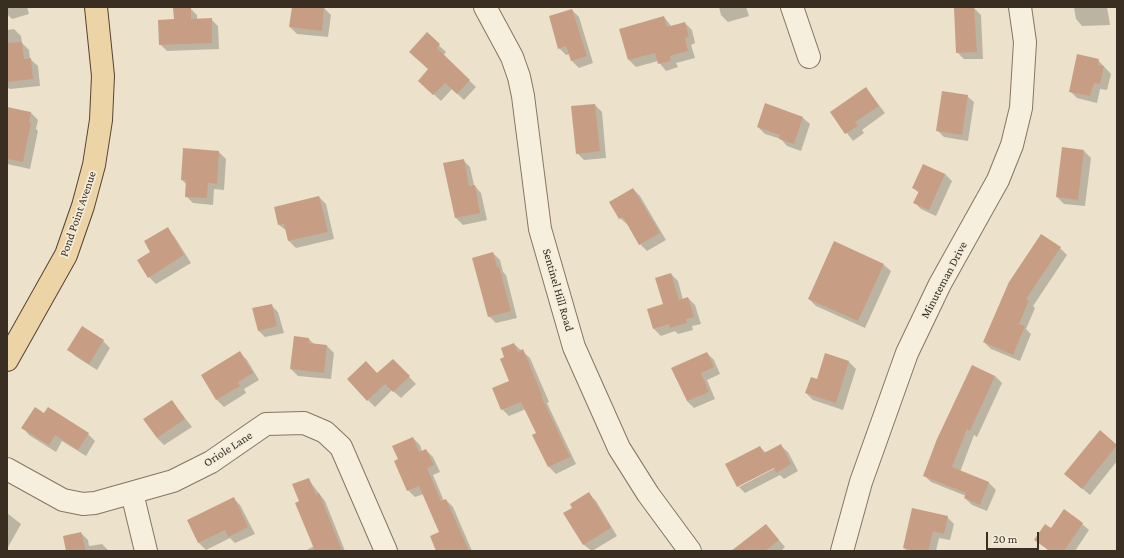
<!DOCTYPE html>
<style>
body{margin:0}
#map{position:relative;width:1124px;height:558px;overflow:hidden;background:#ece1cb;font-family:"Crimson Pro",serif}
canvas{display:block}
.frame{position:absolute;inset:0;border:8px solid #3a2d22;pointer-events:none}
.scale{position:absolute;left:986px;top:532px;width:53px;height:18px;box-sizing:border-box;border:2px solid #3a2d22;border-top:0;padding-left:5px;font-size:12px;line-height:14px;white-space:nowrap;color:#3a2d22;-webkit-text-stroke:3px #f4ecda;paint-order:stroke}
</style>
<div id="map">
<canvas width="1124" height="558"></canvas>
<div class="frame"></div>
<div class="scale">20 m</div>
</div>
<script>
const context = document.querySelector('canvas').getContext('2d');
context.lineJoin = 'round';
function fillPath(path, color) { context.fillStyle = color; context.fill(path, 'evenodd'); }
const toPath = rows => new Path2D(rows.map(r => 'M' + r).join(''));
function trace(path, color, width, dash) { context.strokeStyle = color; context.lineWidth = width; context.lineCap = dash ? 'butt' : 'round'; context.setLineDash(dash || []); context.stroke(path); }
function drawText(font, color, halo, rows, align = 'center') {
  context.font = font + ' "Crimson Pro",serif'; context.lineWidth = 3.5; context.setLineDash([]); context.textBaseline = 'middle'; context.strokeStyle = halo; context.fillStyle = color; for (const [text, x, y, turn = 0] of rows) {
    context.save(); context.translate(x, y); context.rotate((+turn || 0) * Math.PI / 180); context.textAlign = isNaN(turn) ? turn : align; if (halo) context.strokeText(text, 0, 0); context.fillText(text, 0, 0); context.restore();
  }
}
fillPath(toPath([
 [7,7,27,7,29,14,12,19,7,14],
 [293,7,324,8,331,15,328,37,297,34,290,27],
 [719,7,746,7,749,16,728,22,721,15],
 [1074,7,1107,7,1110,25,1082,26,1076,19],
 [190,8,197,15,197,19,211,19,218,26,219,49,167,51,160,44,175,20],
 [974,8,981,15,983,59,964,59,957,52],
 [572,10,579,17,593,63,579,68,572,61,570,54,566,55,559,48],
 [664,17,672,27,685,23,692,30,695,43,691,45,695,58,676,63,678,67,666,71,658,61,636,67,629,60,621,30],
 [14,29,21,36,22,43,29,50,30,59,38,66,40,86,10,89,7,87,7,30],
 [427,34,446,52,443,56,476,87,464,100,452,89,441,101,426,87,429,70],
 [1098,60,1111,74,1107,90,1100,89,1097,103,1077,98,1070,91],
 [866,88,885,113,862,130,864,133,853,141,831,112],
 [967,96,974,102,968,141,944,137,937,130],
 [765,104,803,118,810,124,801,151,787,146,781,139,765,134,758,127],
 [595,105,602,112,606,158,584,160,577,153],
 [7,108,31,113,38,120,36,129,38,131,30,169,7,164],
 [1084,151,1091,158,1085,206,1064,204,1057,197],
 [219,152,226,159,224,190,214,189,213,205,193,203,186,196,187,185,182,180],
 [463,160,470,167,474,185,481,193,487,220,463,225,456,218],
 [923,165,945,174,952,181,936,216,921,209,914,202,919,193,913,188],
 [633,189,640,196,666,240,647,251,640,244,628,225,620,218],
 [319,197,326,204,334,239,296,248,289,241,287,231,279,225],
 [167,229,174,236,191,263,156,284,149,277,151,252],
 [1060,248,1067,255,1033,306,1035,308,1026,329,1031,334,1020,361,991,349,984,342],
 [493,253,500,260,503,272,506,275,517,318,496,323,489,316],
 [884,265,891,271,865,328,816,306,809,299],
 [671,274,678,281,683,300,688,298,695,305,701,324,692,326,693,330,678,334,675,331,661,336,654,329,664,305],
 [271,305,278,312,284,333,265,337,258,330],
 [82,328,103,341,110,348,97,370,75,356,68,349],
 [309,339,315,345,327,346,334,353,331,379,298,376,291,369],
 [514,344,530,358,549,402,547,403,576,464,556,474,549,467,537,433,526,409,509,416,502,409,511,382,506,357],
 [240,353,247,360,259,380,244,389,246,393,224,407,217,400,202,376],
 [707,353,714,360,720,374,707,380,715,399,694,408,687,401],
 [826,354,849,362,856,369,843,410,813,400,806,393,818,380],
 [393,360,416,384,401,398,392,390,375,407,368,400,378,374],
 [995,376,1002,383,977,437,974,435,960,472,989,483,996,490,987,511,972,505,965,498,966,496,931,482,924,475],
 [172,401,192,427,164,445,157,438],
 [49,408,88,434,95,441,86,456,62,441,56,452,29,435,23,428,44,415],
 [1100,431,1117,445,1117,461,1090,495,1065,474],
 [413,438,420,445,422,451,426,450,433,457,440,472,433,475,444,501,446,500,453,507,472,551,437,551,441,533,424,494,415,497,408,490,399,459],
 [781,446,788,452,798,471,784,479,780,475,745,493,738,486,760,447,766,453],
 [778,465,779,466,739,487,739,485],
 [308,479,325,501,345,551,305,551,314,546,300,502],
 [589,494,596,501,617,536,592,551,584,545,565,514,573,508],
 [233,498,240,505,255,534,235,543,230,538,206,550,199,543,188,521],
 [7,513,21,524,7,549],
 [947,517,954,524,950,540,939,538,936,551,907,551,904,548],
 [1082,524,1089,530,1075,551,1049,551,1035,539,1051,530],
 [766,525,785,547,781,551,747,551],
 [81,533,88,540,89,546,102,544,109,551,67,551]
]), '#0003');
fillPath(toPath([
 [191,7,191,19,212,18,212,43,159,45,158,20,174,19,173,8],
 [292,7,324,7,322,31,289,27],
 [974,7,977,52,956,53,954,8],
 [572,9,587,56,571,61,566,46,558,49,549,16],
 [664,16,667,27,685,22,689,37,685,38,688,51,670,56,671,61,658,64,655,53,628,60,619,29],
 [427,32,440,44,437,48,470,80,457,94,445,83,433,95,418,81,428,69,409,52],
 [22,42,24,59,31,58,33,79,7,82,7,43],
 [1077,54,1099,59,1098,65,1104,66,1100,84,1094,83,1090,96,1069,92],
 [866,87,879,106,855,122,858,126,845,134,830,112],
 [942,91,968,95,962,135,936,131],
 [765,103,803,117,794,144,779,139,780,135,757,127],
 [595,104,600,151,576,154,571,106],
 [7,107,31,112,29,122,31,123,23,162,7,159],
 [1062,147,1084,150,1078,200,1056,197],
 [183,148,219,151,217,184,208,183,207,198,185,197,186,180,181,180],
 [464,159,469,186,475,185,480,213,455,218,443,163],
 [923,164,945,174,929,210,913,203,919,191,912,188],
 [633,188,660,233,639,245,623,217,619,219,609,202],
 [319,196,328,232,288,241,284,224,278,225,274,207],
 [168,227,184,255,148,278,137,260,150,252,144,241],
 [1041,234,1061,247,1026,299,1029,300,1019,324,1025,326,1013,355,983,342,1009,282],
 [834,241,884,264,858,321,808,299],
 [493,252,497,267,499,267,511,311,488,317,472,258],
 [671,273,679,300,688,297,694,317,686,319,687,323,670,328,669,324,653,329,647,309,663,304,655,278],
 [272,304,277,326,258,331,252,308],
 [82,326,104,340,89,364,67,350],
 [294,336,309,338,309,343,327,345,324,373,290,369],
 [514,343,518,352,523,349,542,395,541,396,570,457,548,467,532,435,536,433,521,402,501,410,492,388,509,381,500,359,504,357,501,348],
 [240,351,253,373,238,382,240,386,216,400,201,375],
 [707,352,714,367,701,373,709,392,687,401,671,368],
 [825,353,849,361,836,403,805,393,811,377,817,379],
 [393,359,410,376,393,392,385,384,367,401,347,379,366,361,377,373],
 [972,365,995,376,970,431,967,429,952,467,989,482,980,505,964,498,966,493,923,476,937,439],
 [172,400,185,419,157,438,143,419],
 [35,407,44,413,48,407,89,433,78,450,55,435,49,445,21,428],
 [1100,430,1117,445,1082,489,1064,474],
 [413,437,419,452,426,449,434,465,427,468,441,501,446,499,469,551,436,551,430,536,439,532,419,486,407,491,394,461,398,459,392,446],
 [781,444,791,464,776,473,774,468,737,487,725,464,760,446,764,453],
 [309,478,316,495,319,493,342,551,315,551,295,503,299,501,292,484],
 [589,492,611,528,583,545,563,513,572,508,570,504],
 [234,497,248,527,228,537,225,530,198,543,187,520],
 [912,508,948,516,944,534,933,531,928,551,916,551,903,548],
 [1064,509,1083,523,1064,551,1050,551,1034,540,1045,524,1051,528],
 [766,524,779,540,765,551,731,551],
 [81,532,86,551,66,551,63,536]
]), '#c79e83');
const minor = toPath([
 [485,7,512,57,519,77,523,96,540,229,574,347,619,448,648,494,690,551],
 [792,7,809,57],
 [7,469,63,500,83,504,95,503,173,481,211,462,266,424,304,423,325,432,341,447,386,551],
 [132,493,146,551],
 [842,551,861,482,907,353,940,284,998,180,1012,145,1021,108,1025,42,1020,7]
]);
const major = toPath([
 [7,360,66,255,83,206,94,165,101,120,103,76,96,7]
]);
trace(minor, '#887460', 24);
trace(major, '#564333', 24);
trace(minor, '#f7efde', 22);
trace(major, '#ecd4a6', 22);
drawText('12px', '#3a2d22', '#f4ecda', [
 ["Pond Point Avenue",78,214,-71],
 ["Minuteman Drive",944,280,-62],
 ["Sentinel Hill Road",558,290,74],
 ["Oriole Lane",228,449,-33]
]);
</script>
